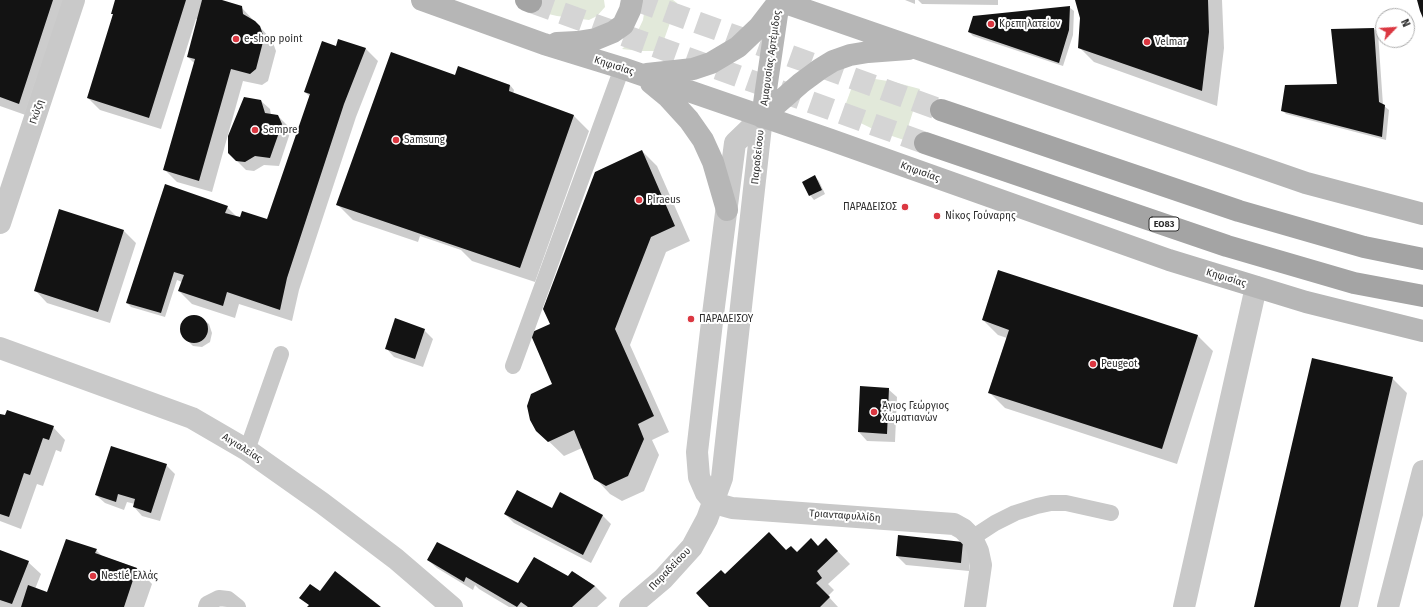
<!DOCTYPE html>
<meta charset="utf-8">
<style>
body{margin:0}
#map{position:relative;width:1423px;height:607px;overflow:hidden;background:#fff;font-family:"Fira Sans",sans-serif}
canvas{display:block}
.north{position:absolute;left:1375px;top:8px;width:40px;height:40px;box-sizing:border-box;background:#fff;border:1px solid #ababab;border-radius:50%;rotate:65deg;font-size:11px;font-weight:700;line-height:16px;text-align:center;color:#2c2c2c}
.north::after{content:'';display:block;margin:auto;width:14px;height:18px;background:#db3741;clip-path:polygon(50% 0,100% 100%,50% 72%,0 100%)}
</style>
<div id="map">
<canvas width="1423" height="607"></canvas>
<div class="north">N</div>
</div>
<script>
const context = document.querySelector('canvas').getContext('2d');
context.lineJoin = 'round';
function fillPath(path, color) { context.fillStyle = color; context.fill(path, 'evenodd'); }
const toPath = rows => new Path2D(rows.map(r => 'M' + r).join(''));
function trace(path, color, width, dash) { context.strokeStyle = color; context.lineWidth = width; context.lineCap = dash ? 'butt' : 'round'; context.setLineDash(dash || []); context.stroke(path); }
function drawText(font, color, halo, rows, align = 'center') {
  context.font = font + ' "Fira Sans",sans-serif'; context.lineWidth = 4; context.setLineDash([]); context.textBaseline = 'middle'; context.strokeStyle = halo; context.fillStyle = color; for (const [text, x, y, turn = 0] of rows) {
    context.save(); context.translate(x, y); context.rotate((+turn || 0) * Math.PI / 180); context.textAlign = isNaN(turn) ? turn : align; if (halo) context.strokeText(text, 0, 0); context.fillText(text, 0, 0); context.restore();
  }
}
fillPath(toPath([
 [530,0,604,0,605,7,597,16,589,20,557,16,527,9],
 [646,0,673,0,677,3,660,51,640,51,622,49,635,37,643,20],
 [856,76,894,82,920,89,904,140,877,131,842,114]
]), '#e2e9da');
fillPath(toPath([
 [0,0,73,0,34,118,0,106],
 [116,0,218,0,241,7,272,40,276,51,268,81,262,85,243,81,212,192,177,182,165,170,195,64,188,57,198,20,196,19,161,129,100,110,88,98,114,15,112,13],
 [905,0,915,0,915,4],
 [918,0,998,0,998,5,922,4],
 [1077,0,1222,0,1224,48,1217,106,1094,62,1079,47,1081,18],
 [1069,7,1074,11,1073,35,1063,66,973,36,969,32],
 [1374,29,1378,33,1383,105,1389,110,1386,140,1286,114,1282,110,1338,85],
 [338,40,366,49,378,61,356,117,299,290,292,321,239,304,235,318,192,304,179,291,182,282,177,280,165,317,131,307,127,303,227,207,237,217,267,221,310,97,305,92,336,47],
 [459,68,510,85,514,90,513,94,574,116,589,131,535,282,472,261,461,250,420,236,418,242,353,220,338,205,456,77],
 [261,101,270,109,271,115,278,116,287,125,290,133,279,166,264,165,254,171,246,170,229,153],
 [642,151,657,166,690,241,666,252,630,345,669,432,652,440,659,455,644,491,622,501,610,494,595,478,582,448,564,456,537,430,554,384,551,325],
 [815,177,819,181,825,194,814,200,810,195],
 [124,231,136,243,110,323,47,303,35,290],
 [998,271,1198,336,1213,351,1177,464,1005,408,989,392,1007,338,998,335,983,320],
 [196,316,204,320,209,324,212,333,210,342,202,347,193,346,182,335,181,325,187,318],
 [424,330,433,339,423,367,394,357,386,348],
 [1392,378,1407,393,1358,607,1255,607],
 [888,389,897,397,895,442,867,441,859,432],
 [0,415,53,427,65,440,61,452,56,450,43,486,37,484,21,529,0,521],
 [166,465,175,474,160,521,142,516,134,507,135,504,127,502,124,510,105,503,96,495],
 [552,509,602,515,611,524,591,563,514,523,505,514],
 [826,539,850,564,828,584,834,590,828,596,838,607,710,607,725,575,786,551,797,553,818,547],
 [963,543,971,551,969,571,906,565,897,556],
 [96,550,102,556,137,568,152,584,144,607,0,607,0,551,28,562,41,574,35,589,48,593],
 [428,560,519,584,568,577,572,572,595,586,607,598,597,607,509,607,479,589,475,585,473,590,437,568]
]), '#0003');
fillPath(toPath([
 [0,0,53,0,19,104,0,97],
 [115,0,186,0,149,118,87,98,113,14,111,14],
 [202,0,222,0,242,6,243,14,255,21,260,26,264,38,256,69,250,74,231,69,199,181,163,170,195,59,187,57],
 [1075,0,1208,0,1209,32,1202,91,1078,48,1080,18],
 [1417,0,1423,0,1423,18,1420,11],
 [1070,6,1069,30,1059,63,968,32,973,16],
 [1374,28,1379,102,1385,105,1382,137,1281,111,1285,85,1337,84,1331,29],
 [338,39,366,48,344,104,287,278,280,310,227,292,223,306,178,291,184,275,174,272,161,313,126,303,165,184,228,206,225,213,240,217,242,211,267,219,310,94,304,92,322,41,336,46],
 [391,52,455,75,458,66,510,85,509,91,574,115,520,268,336,205],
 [244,97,261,100,265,113,278,115,282,124,270,158,255,156,245,162,236,161,228,153,228,136],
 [642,150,675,226,651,237,615,329,654,416,638,424,644,439,628,476,606,486,594,479,574,430,548,442,536,431,530,420,527,406,531,394,552,384,530,333,550,324,543,309,595,172],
 [815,175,822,190,809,196,802,182],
 [59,209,124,230,98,312,34,291],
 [998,270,1198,335,1162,449,988,393,1009,330,982,320],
 '180 329a14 14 0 1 1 28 0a14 14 0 1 1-28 0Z',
 [395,318,425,329,415,359,385,349],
 [1312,358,1393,377,1340,607,1254,607],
 [860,386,889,388,887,434,858,432],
 [7,410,54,426,49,440,43,438,30,475,24,473,9,517,0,514,0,414,5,415],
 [111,446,167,464,151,513,133,507,135,499,118,494,116,502,95,495],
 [517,490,552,508,560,492,603,515,583,555,504,514],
 [769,532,786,550,791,546,797,552,811,538,818,546,826,538,838,551,817,571,822,578,816,583,830,597,820,607,709,607,696,593,721,570,725,574],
 [898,535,963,542,961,563,896,556],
 [66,539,97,549,95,553,137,568,124,607,21,607,28,585,47,592],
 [437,542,518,583,534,557,568,576,572,571,595,586,572,607,528,607,521,602,517,607,466,577,464,582,427,560],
 [0,550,29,561,12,604,0,600],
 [335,571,381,607,307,607,309,605,299,598,310,584,320,591]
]), '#131313');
trace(toPath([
 [635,0,941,110],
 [531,2,925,143]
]), '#d5d5d5', 22, [22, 11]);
trace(toPath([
 [513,366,622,68],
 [247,450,281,354],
 [972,538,995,523,1015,513,1037,506,1051,503,1066,503,1111,513],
 [206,607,207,604,219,598,228,599,238,607]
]), '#c9c9c9', 16);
trace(toPath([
 [0,223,74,0],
 [0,348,192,418,247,450,322,503,396,559,452,607],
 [714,503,732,508,954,524,963,529,972,538,978,551,981,565,975,607],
 [1184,607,1256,287],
 [1388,607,1423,471]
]), '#c9c9c9', 22);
trace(toPath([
 [714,503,706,493,699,477,697,452,712,322,735,143,762,117],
 [630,607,663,579,692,547,707,519,722,478,762,117]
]), '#c9c9c9', 22);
trace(toPath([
 [422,0,544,44,622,68,831,140,1169,260,1306,302,1423,331],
 [777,0,1306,183,1423,214],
 [557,43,577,42,596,39,613,32,623,25,630,10,632,0],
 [647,74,693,69,711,63,738,47,759,27,779,1],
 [651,83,668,97,689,120,703,140,713,162,727,210],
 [762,117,801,83,820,69,833,61,850,55,868,52,908,49],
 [762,117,779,1]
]), '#b6b6b6', 22);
trace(toPath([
 [526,0,531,2],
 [941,110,1239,211,1364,247,1423,259],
 [925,143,1227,246,1354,283,1423,296]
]), '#a4a4a4', 22);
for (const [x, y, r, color] of [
 [991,24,4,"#db3741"],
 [236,39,4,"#db3741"],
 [1147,42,4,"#db3741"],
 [255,130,4,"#db3741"],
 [396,140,4,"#db3741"],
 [639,200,4,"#db3741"],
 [905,207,4,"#db3741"],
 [937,216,4,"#db3741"],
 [691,319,4,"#db3741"],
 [1093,364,4,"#db3741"],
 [874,412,4,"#db3741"],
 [93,576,4,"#db3741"]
]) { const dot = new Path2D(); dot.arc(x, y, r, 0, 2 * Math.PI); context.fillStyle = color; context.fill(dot); trace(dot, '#fff', 1.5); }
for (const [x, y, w] of [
 [1164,224,30]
]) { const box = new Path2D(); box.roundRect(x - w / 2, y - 7, w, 14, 3); context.fillStyle = '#fff'; context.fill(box); trace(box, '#2c2c2c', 1); }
drawText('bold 9px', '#2c2c2c', null, [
 ["ΕΟ83",1164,224]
]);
drawText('10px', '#2c2c2c', '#fff', [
 ["Κρεπηλατείον",999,24],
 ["e-shop point",244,39],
 ["Velmar",1155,42],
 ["Sempre",263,130],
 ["Samsung",404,140],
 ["Piraeus",647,200],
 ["ΠΑΡΑΔΕΙΣΟΣ",897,207,"right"],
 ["Νίκος Γούναρης",945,216],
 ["ΠΑΡΑΔΕΙΣΟΥ",699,319],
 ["Peugeot",1101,364],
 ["Άγιος Γεώργιος",882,406],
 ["Χωματιανών",882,418],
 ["Nestlé Ελλάς",101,576]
], 'left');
drawText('10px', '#2c2c2c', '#fff', [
 ["Αμαρυσίας Αρτέμιδος",771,58,-82],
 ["Κηφισίας",614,66,18],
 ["Γκύζη",37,112,-72],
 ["Παραδείσου",758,157,-84],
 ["Κηφισίας",920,172,20],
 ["Κηφισίας",1226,278,17],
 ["Αιγιαλείας",242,448,32],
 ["Τριανταφυλλίδη",845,516,4],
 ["Παραδείσου",670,569,-46]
]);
</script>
